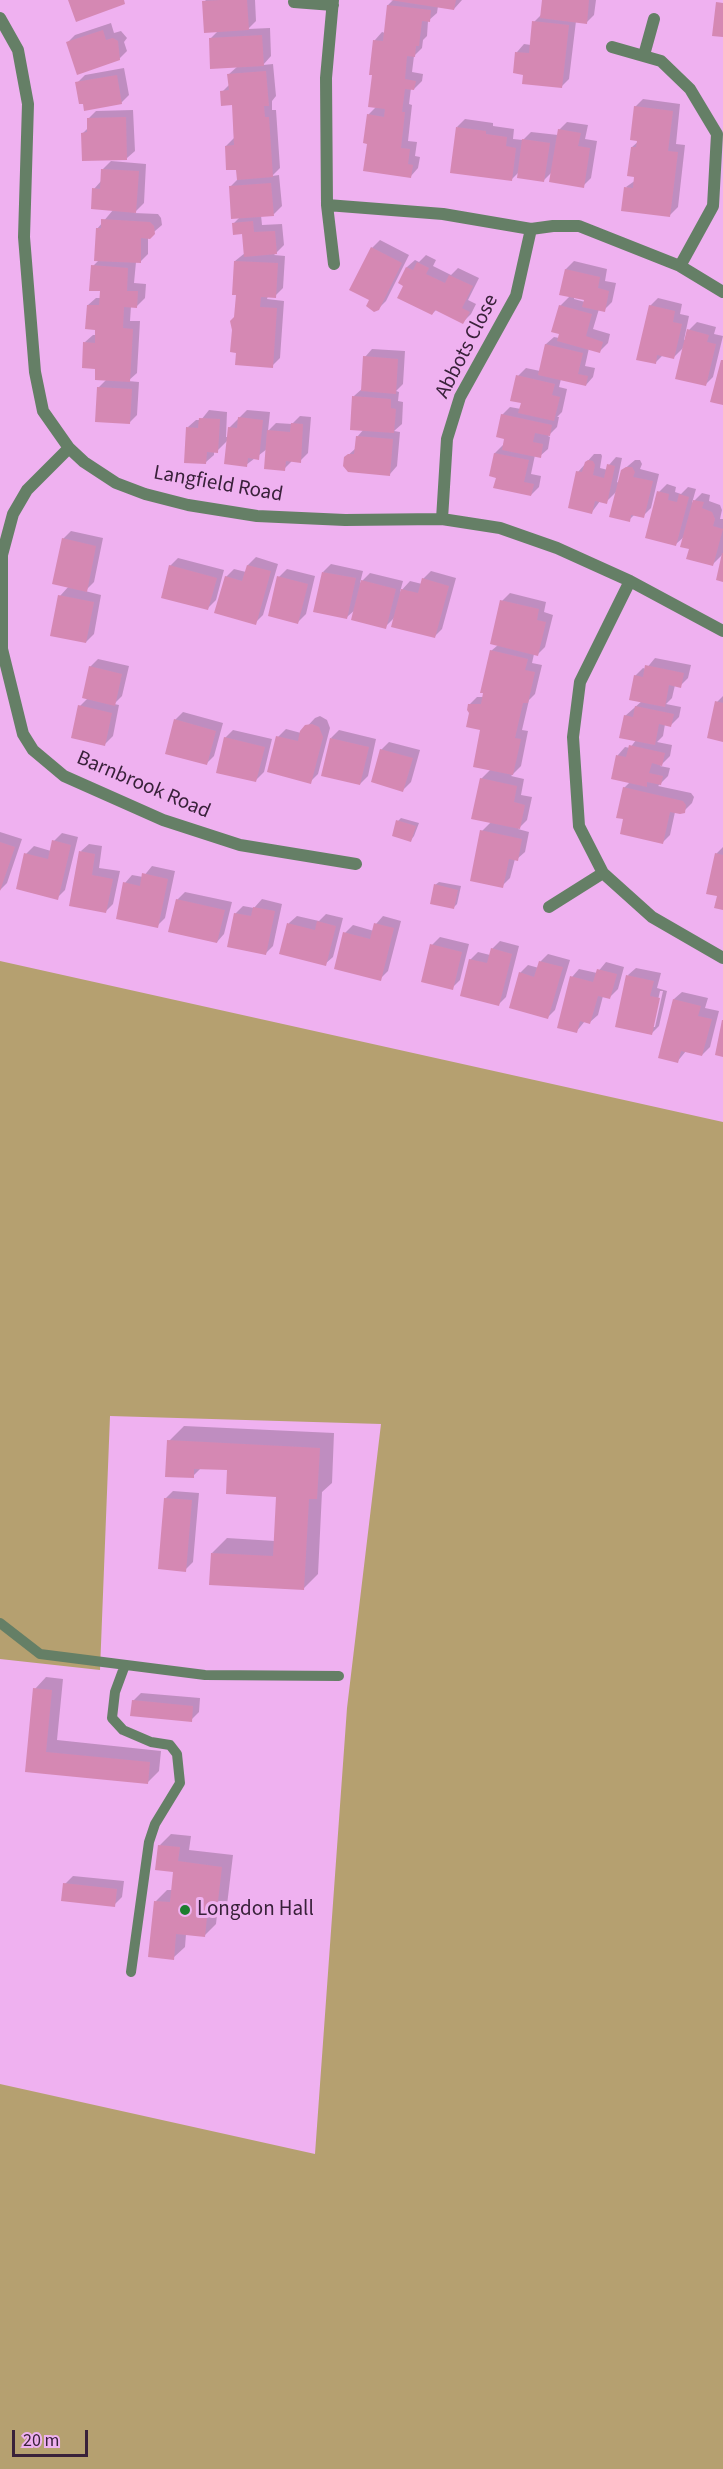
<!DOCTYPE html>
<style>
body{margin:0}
#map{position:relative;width:723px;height:2469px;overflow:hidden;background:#efb1f0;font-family:"Source Sans 3",sans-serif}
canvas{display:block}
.scale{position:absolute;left:12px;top:2430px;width:76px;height:27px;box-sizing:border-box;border:3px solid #39213a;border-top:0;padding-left:8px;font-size:18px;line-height:21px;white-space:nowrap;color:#39213a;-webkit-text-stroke:4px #efb1f0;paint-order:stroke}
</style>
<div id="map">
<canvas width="723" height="2469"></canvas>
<div class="scale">20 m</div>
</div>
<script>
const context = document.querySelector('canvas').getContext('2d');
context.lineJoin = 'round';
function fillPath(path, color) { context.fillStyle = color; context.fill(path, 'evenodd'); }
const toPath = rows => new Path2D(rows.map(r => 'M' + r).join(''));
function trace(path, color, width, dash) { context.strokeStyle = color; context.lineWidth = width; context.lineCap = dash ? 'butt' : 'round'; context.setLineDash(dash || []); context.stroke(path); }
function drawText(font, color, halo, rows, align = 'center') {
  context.font = font + ' "Source Sans 3",sans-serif'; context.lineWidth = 6; context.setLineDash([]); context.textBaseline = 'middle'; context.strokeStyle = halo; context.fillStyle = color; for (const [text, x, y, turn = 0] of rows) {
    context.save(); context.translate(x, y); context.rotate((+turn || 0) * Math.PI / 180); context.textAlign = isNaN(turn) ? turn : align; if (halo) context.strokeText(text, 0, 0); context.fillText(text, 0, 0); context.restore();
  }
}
fillPath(toPath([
 [0,961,723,1122,723,2469,0,2469,0,2084,315,2154,347,1708,381,1424,110,1416,100,1670,0,1659]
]), '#b5a070');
fillPath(toPath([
 [206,0,255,0,256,21,248,29,270,28,271,56,263,65,273,64,276,96,272,101,272,110,276,110,280,168,272,176,279,175,282,206,274,214,261,215,262,225,282,224,284,245,274,255,285,256,283,288,275,296,268,296,267,299,284,301,280,358,272,366,236,316,238,294,235,261,245,253,243,233,234,223,240,217,230,187,238,179,237,168,226,146,234,138,233,104,222,92,230,84,229,74,238,66,210,39,218,31,204,2],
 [391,0,462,0,454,9,438,6,437,13,428,21,427,36,423,40,422,48,414,56,412,72,423,74,422,81,414,89,411,88,409,104,412,105,408,141,417,142,415,156,420,157,418,168,411,176,369,143,368,115,376,107,375,40,382,32,385,33,388,5,393,0],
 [543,0,596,0,594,15,586,23,576,21,569,79,561,87,525,73,517,52,524,44,531,45,534,22,542,14],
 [111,23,114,33,121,31,127,38,124,42,127,51,119,59,67,43,75,35],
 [124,68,129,95,121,103,77,83,85,75],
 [643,99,680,104,676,144,685,145,678,207,670,215,626,187,636,180,632,147,640,140,635,107],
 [133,110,135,151,127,158,83,133,88,128,88,119,96,111],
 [465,119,493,123,493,126,514,129,513,139,523,140,531,132,558,135,559,130,567,122,588,125,585,139,597,141,591,178,583,186,553,171,544,180,519,172,511,180,457,127],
 [111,161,146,164,144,203,134,213,158,214,161,218,162,225,148,237,148,254,140,262,136,262,134,283,146,284,145,298,137,306,131,306,130,321,140,321,137,373,128,381,139,382,137,415,129,423,98,388,107,379,97,368,85,342,93,335,97,335,88,305,96,298,101,298,102,290,93,266,99,260,97,229,113,210,94,189,102,180,103,169],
 [380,240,409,255,386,301,378,309,371,299,372,248],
 [426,255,436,260,433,266,451,275,458,268,479,278,468,300,476,304,471,314,463,322,437,309,432,314,405,285,407,267,415,260,419,262],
 [574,261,607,269,605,281,616,283,612,302,604,310,599,309,593,329,610,334,608,343,600,351,589,348,585,366,595,368,593,377,586,385,561,379,559,387,567,389,562,412,557,417,559,417,557,427,548,436,550,437,548,449,540,456,535,455,531,474,541,476,539,487,531,495,491,475,495,453,503,445,506,438,502,415,510,407,521,409,522,402,518,376,526,368,540,371,546,344,554,337,559,338,560,306,570,296,561,294,566,269],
 [574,297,586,299,585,302,574,299],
 [658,298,682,304,680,314,689,316,684,340,686,340,689,330,697,322,716,327,714,334,723,336,713,377,705,385,685,346,674,357,663,355,655,363,650,306],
 [372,349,405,351,403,384,396,391,399,392,398,401,403,402,402,424,394,431,400,432,397,466,390,474,345,458,356,448,357,437,364,429,354,396,363,388,365,357],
 [209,410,227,412,226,437,228,437,229,428,247,410,270,412,268,431,276,423,292,424,300,416,311,417,308,453,300,461,292,461,284,469,267,449,246,465,228,440,217,451,214,451,214,455,206,462,188,427,196,420,201,420],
 [594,454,601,454,602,456,600,468,608,470,609,465,616,457,622,458,617,482,619,483,622,471,635,460,640,460,642,464,640,469,659,474,651,508,643,516,635,514,629,520,617,491,606,502,600,501,592,512,578,472],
 [667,484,676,487,675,492,681,494,688,487,696,489,692,503,702,493,710,495,709,501,720,505,722,510,720,519,723,519,723,554,713,564,691,548,685,536,676,544,659,492],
 [71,531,103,538,94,582,85,591,101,595,94,634,86,642,60,596,69,586,63,539],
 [256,557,278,564,263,615,255,623,226,577,234,569,246,572,248,565],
 [178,558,224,570,216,600,208,608,170,566],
 [331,564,363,571,360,583,370,573,403,581,400,592,410,581,422,584,423,579,431,571,456,578,442,629,434,637,395,617,385,627,356,609,347,617,323,572],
 [287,569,315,576,306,614,298,622,279,577],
 [510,593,546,602,544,612,553,615,545,647,537,655,534,654,532,663,542,665,535,694,529,700,522,730,528,731,521,766,511,776,524,779,521,795,532,797,527,820,518,829,529,832,525,852,517,859,515,859,510,878,502,886,482,831,491,822,481,779,491,769,482,729,471,713,469,705,477,697,484,697,491,651,498,645,502,601],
 [655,658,691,665,688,678,680,686,675,685,672,698,666,704,681,707,679,717,671,725,665,724,663,736,657,742,672,745,670,756,660,766,670,768,668,776,658,786,691,793,694,797,692,803,684,811,675,812,670,835,662,843,625,818,624,788,630,782,612,778,618,755,625,747,630,748,636,740,625,716,642,701,635,676,643,668,646,669],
 [98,659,129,666,122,696,114,704,119,705,113,736,105,744,80,706,88,698,90,667],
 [723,696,723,741,717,702],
 [183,712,223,723,214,756,206,764,175,720],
 [320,716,327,720,330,728,318,774,310,782,278,737,286,729,301,733,315,718],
 [233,730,272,739,264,772,256,780,225,738],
 [339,730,376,739,368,776,360,784,331,738],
 [389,742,420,750,411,782,403,790,381,750],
 [401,818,419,823,414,836,411,840,398,821],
 [0,832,22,839,7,883,0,890],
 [62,833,78,837,65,890,57,898,26,854,34,846,51,851,54,841],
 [89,844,102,846,99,868,120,871,113,904,106,911,81,851],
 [723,847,723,909,719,895,716,854],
 [152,866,175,871,165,918,157,926,125,883,132,875,143,877],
 [439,882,461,886,457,904,454,907,435,885],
 [185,892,232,902,224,934,217,942,177,900],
 [262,899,282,904,273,946,265,954,235,914,243,906,254,908],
 [326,914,343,918,333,957,325,964,281,953,289,923,297,916,319,921],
 [383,916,401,921,388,971,380,979,345,933,353,925,374,931,376,924],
 [440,937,469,944,460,980,452,988,432,945],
 [500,941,519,946,506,997,498,1005,470,960,478,952,490,955,492,949],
 [548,954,570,960,555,1010,547,1018,520,973,528,965,539,968,540,962],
 [606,962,624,967,618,989,610,997,603,996,598,1015,590,1022,585,1021,576,1032,572,977,579,969,597,973],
 [636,968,661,973,657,988,667,991,659,1026,651,1034,628,975],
 [660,991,663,991,655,1027,652,1027],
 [682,992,708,998,705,1008,719,1011,710,1047,702,1055,686,1051,677,1062,674,999],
 [184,1426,334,1433,332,1483,322,1492,318,1574,303,1589,212,1553,227,1538,275,1541,277,1495,229,1469,202,1467,193,1476,169,1441],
 [173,1491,199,1493,193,1562,185,1570,165,1499],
 [46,1677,63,1679,57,1740,161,1751,159,1771,147,1783,26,1770,35,1689],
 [141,1693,200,1698,199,1712,191,1720,133,1701],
 [171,1834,191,1836,189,1850,233,1855,227,1905,217,1915,216,1924,204,1936,186,1934,185,1947,173,1958,156,1901,167,1890,173,1890,175,1871,160,1845],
 [73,1876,124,1881,122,1897,114,1905,65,1884]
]), '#0003');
fillPath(toPath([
 [68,0,124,0,125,4,76,22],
 [221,0,247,0,249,30,204,33,202,1],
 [390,0,456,0,454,10],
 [542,0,589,0,587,24,540,18],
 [716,2,723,3,723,37,712,36],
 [387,5,431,10,430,22,422,21,419,46,416,46,415,57,407,56,405,79,416,81,414,90,405,89,402,112,405,112,401,148,410,149,408,164,413,165,411,178,363,171,367,144,363,143,367,114,384,117,385,109,368,107,372,75,369,75,373,40,383,41],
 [532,21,569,25,562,88,522,84,523,75,513,73,515,52,529,53],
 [103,30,106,40,113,38,118,41,120,60,77,75,66,42],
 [262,35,264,66,210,69,209,38],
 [266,71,269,106,264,106,265,117,269,117,273,177,237,180,236,170,226,170,225,146,234,145,232,105,221,106,220,91,229,90,227,74],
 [117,75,122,104,84,111,83,104,79,104,75,82],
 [634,106,673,111,668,151,678,152,670,217,621,211,624,187,633,188,634,177,627,176,631,147,636,147,637,141,630,140],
 [126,117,127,160,82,161,81,133,87,132,87,118],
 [456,127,486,131,486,134,507,137,506,146,516,148,512,181,450,173],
 [558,129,581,133,578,146,590,148,584,188,549,182],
 [522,139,550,143,544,182,517,178],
 [101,169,139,171,136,213,91,209,92,188,100,189],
 [271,183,274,216,231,219,229,186],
 [101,219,150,222,154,226,155,234,150,239,141,238,141,263,94,261,96,228,101,228],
 [253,221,254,232,275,231,277,254,244,257,242,234,233,235,232,223],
 [371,247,402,263,379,310,374,312,366,306,369,300,349,290],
 [234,261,278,263,276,298,261,297,260,307,277,308,273,368,235,365,236,353,230,352,232,330,230,321,234,317,236,295,232,295],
 [417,262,429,268,426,274,445,283,449,275,473,286,462,308,470,312,463,324,435,310,432,315,397,298,403,286,398,283,406,267,413,270],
 [91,265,128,268,127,291,138,291,137,308,124,307,123,328,133,329,130,382,95,380,95,369,82,368,83,342,95,343,95,330,85,329,87,305,99,305,100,291,89,291],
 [565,269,600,277,598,288,609,291,605,312,582,307,584,300,559,295],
 [559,305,592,314,586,336,603,342,600,353,557,341,559,334,551,332],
 [649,305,675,311,673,322,682,324,674,359,657,355,656,364,636,360],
 [687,329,709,335,707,342,716,344,706,386,675,379],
 [545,344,583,353,578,374,588,376,586,386,538,375],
 [363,356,398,359,396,394,361,391],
 [721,360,723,360,723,405,710,402],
 [516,375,555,384,552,395,560,397,554,421,518,413,521,403,510,401],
 [97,387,132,389,130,424,95,422],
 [352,396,391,399,391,408,396,409,394,433,350,430],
 [501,414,552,425,550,436,535,433,533,442,543,444,541,458,502,450,504,439,496,437],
 [238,417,263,420,259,460,248,458,247,467,224,464,228,427,237,428],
 [199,418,220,419,218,453,207,452,206,464,184,463,186,427,198,428],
 [291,423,303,424,301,463,286,461,285,471,264,469,267,430,290,432],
 [356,436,393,439,390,476,348,472,343,466,344,457,348,454,354,454],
 [494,453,529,460,524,482,534,484,531,496,493,488,496,478,489,476],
 [588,460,593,461,595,465,593,475,604,478,607,464,615,466,607,504,595,501,592,514,568,508,576,471,582,472,585,462],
 [626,467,632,467,635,472,633,477,653,481,644,518,631,515,630,522,609,517,621,470],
 [657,491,669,494,668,500,677,502,679,494,689,497,676,546,645,538],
 [693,500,704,502,702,508,712,512,715,519,713,526,723,529,713,566,686,559,689,549,680,547],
 [62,538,96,546,87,592,52,584],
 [722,553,723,553,723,582,716,580],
 [169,565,217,578,208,610,161,598],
 [247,565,271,571,256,625,214,613,225,576,242,581],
 [322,572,356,578,347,619,313,612],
 [277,576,308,584,298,624,268,616],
 [422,578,449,586,435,638,391,627,401,589,418,593],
 [361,580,396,589,386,629,351,620],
 [58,595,94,602,86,643,50,636],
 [500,600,539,609,537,620,546,622,538,656,490,644],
 [490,650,528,659,525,670,535,672,528,703,523,703,515,738,521,739,513,775,473,767,480,730,466,727,469,713,467,710,468,704,481,704,483,693,480,693],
 [645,665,684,673,681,688,669,685,665,707,629,700,634,675,643,677],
 [89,666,122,674,115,706,82,698],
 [715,701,723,703,723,742,707,738],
 [78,705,112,713,105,746,71,738],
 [635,706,674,714,671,727,659,724,655,745,619,738,624,715,633,717],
 [174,719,216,731,207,765,165,754],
 [312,724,319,727,323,737,311,784,267,772,276,736,298,741,300,731,305,725],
 [224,737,265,747,256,782,216,773],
 [330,738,369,747,360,785,321,776],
 [629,745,665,753,662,766,652,763,649,773,663,776,661,785,647,782,647,787,611,779,616,755,626,757],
 [380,749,413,758,403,792,371,782],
 [480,778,517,786,514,802,525,805,520,829,471,819],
 [623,787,683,801,686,805,685,813,680,814,670,812,663,844,620,834,623,819,616,818],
 [396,820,416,826,411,842,392,836],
 [480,830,522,839,518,861,509,859,503,888,470,881],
 [52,840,71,845,58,900,16,889,24,853,48,859],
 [0,842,15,847,0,891],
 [79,851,95,854,92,875,113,879,106,913,69,906],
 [715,853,723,855,723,910,714,908,717,896,706,894],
 [142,873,168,879,158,928,116,919,123,882,140,886],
 [434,884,458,890,454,909,430,904],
 [176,899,225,910,217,943,168,932],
 [253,907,275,911,266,955,227,947,234,913,251,916],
 [317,921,336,926,326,966,279,954,287,923,315,930],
 [374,923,394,928,381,981,334,969,343,932,370,939],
 [430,944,462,952,453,990,421,982],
 [491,948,512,954,499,1006,460,996,469,959,487,963],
 [539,961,563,967,548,1019,509,1008,519,972,534,977],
 [597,969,617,974,610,999,598,996,590,1024,580,1021,577,1033,557,1028,570,976,593,982],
 [626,975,654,981,650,996,660,998,652,1035,615,1027],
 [673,999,701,1006,698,1016,712,1019,702,1056,681,1051,678,1063,658,1058],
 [722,1020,723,1020,723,1057,715,1055],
 [167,1440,320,1448,317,1499,309,1499,304,1590,209,1585,211,1553,273,1556,276,1497,226,1494,227,1470,194,1469,194,1478,165,1477],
 [164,1498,192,1500,186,1572,158,1569],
 [33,1688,52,1690,46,1752,150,1762,148,1784,25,1772],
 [132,1700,193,1706,192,1722,130,1716],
 [158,1845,180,1847,178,1861,222,1867,216,1918,207,1917,205,1937,176,1934,174,1960,148,1957,154,1901,170,1902,173,1872,155,1870],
 [63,1883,117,1889,115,1907,61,1901]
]), '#d588b3');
trace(toPath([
 [0,1623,40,1654,205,1675,339,1676],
 [125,1665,115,1692,112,1718,123,1730,151,1742,170,1745,177,1754,180,1783,155,1824,149,1842,131,1972]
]), '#657f66', 10);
trace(toPath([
 [333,0,326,78,327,205,443,214,531,229,516,296,460,397,447,439,442,519],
 [294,2,333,5],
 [0,18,18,50,28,104,24,237,35,372,43,411,69,448,84,462,116,483,145,494,188,505,257,516,345,520,442,519,500,528,557,548,630,581,723,631],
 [644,55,654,19],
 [327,205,334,264],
 [531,229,553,226,579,226,680,266,713,206,717,134,690,89,661,61,612,47],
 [680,266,723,292],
 [69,448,27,490,13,514,2,555,2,649,23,734,33,750,64,776,163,820,240,845,356,864],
 [630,581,580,682,573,737,579,826,603,873,652,917,723,958],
 [549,907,603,873]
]), '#657f66', 12);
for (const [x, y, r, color] of [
 [185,1910,6,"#1c7d2f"]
]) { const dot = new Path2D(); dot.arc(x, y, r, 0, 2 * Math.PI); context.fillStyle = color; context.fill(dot); trace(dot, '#efb1f0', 2); }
drawText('21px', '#39213a', '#efb1f0', [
 ["Abbots Close",468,347,-63],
 ["Langfield Road",218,485,10],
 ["Barnbrook Road",143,786,23]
]);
drawText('21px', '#39213a', '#efb1f0', [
 ["Longdon Hall",197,1910]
], 'left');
</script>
